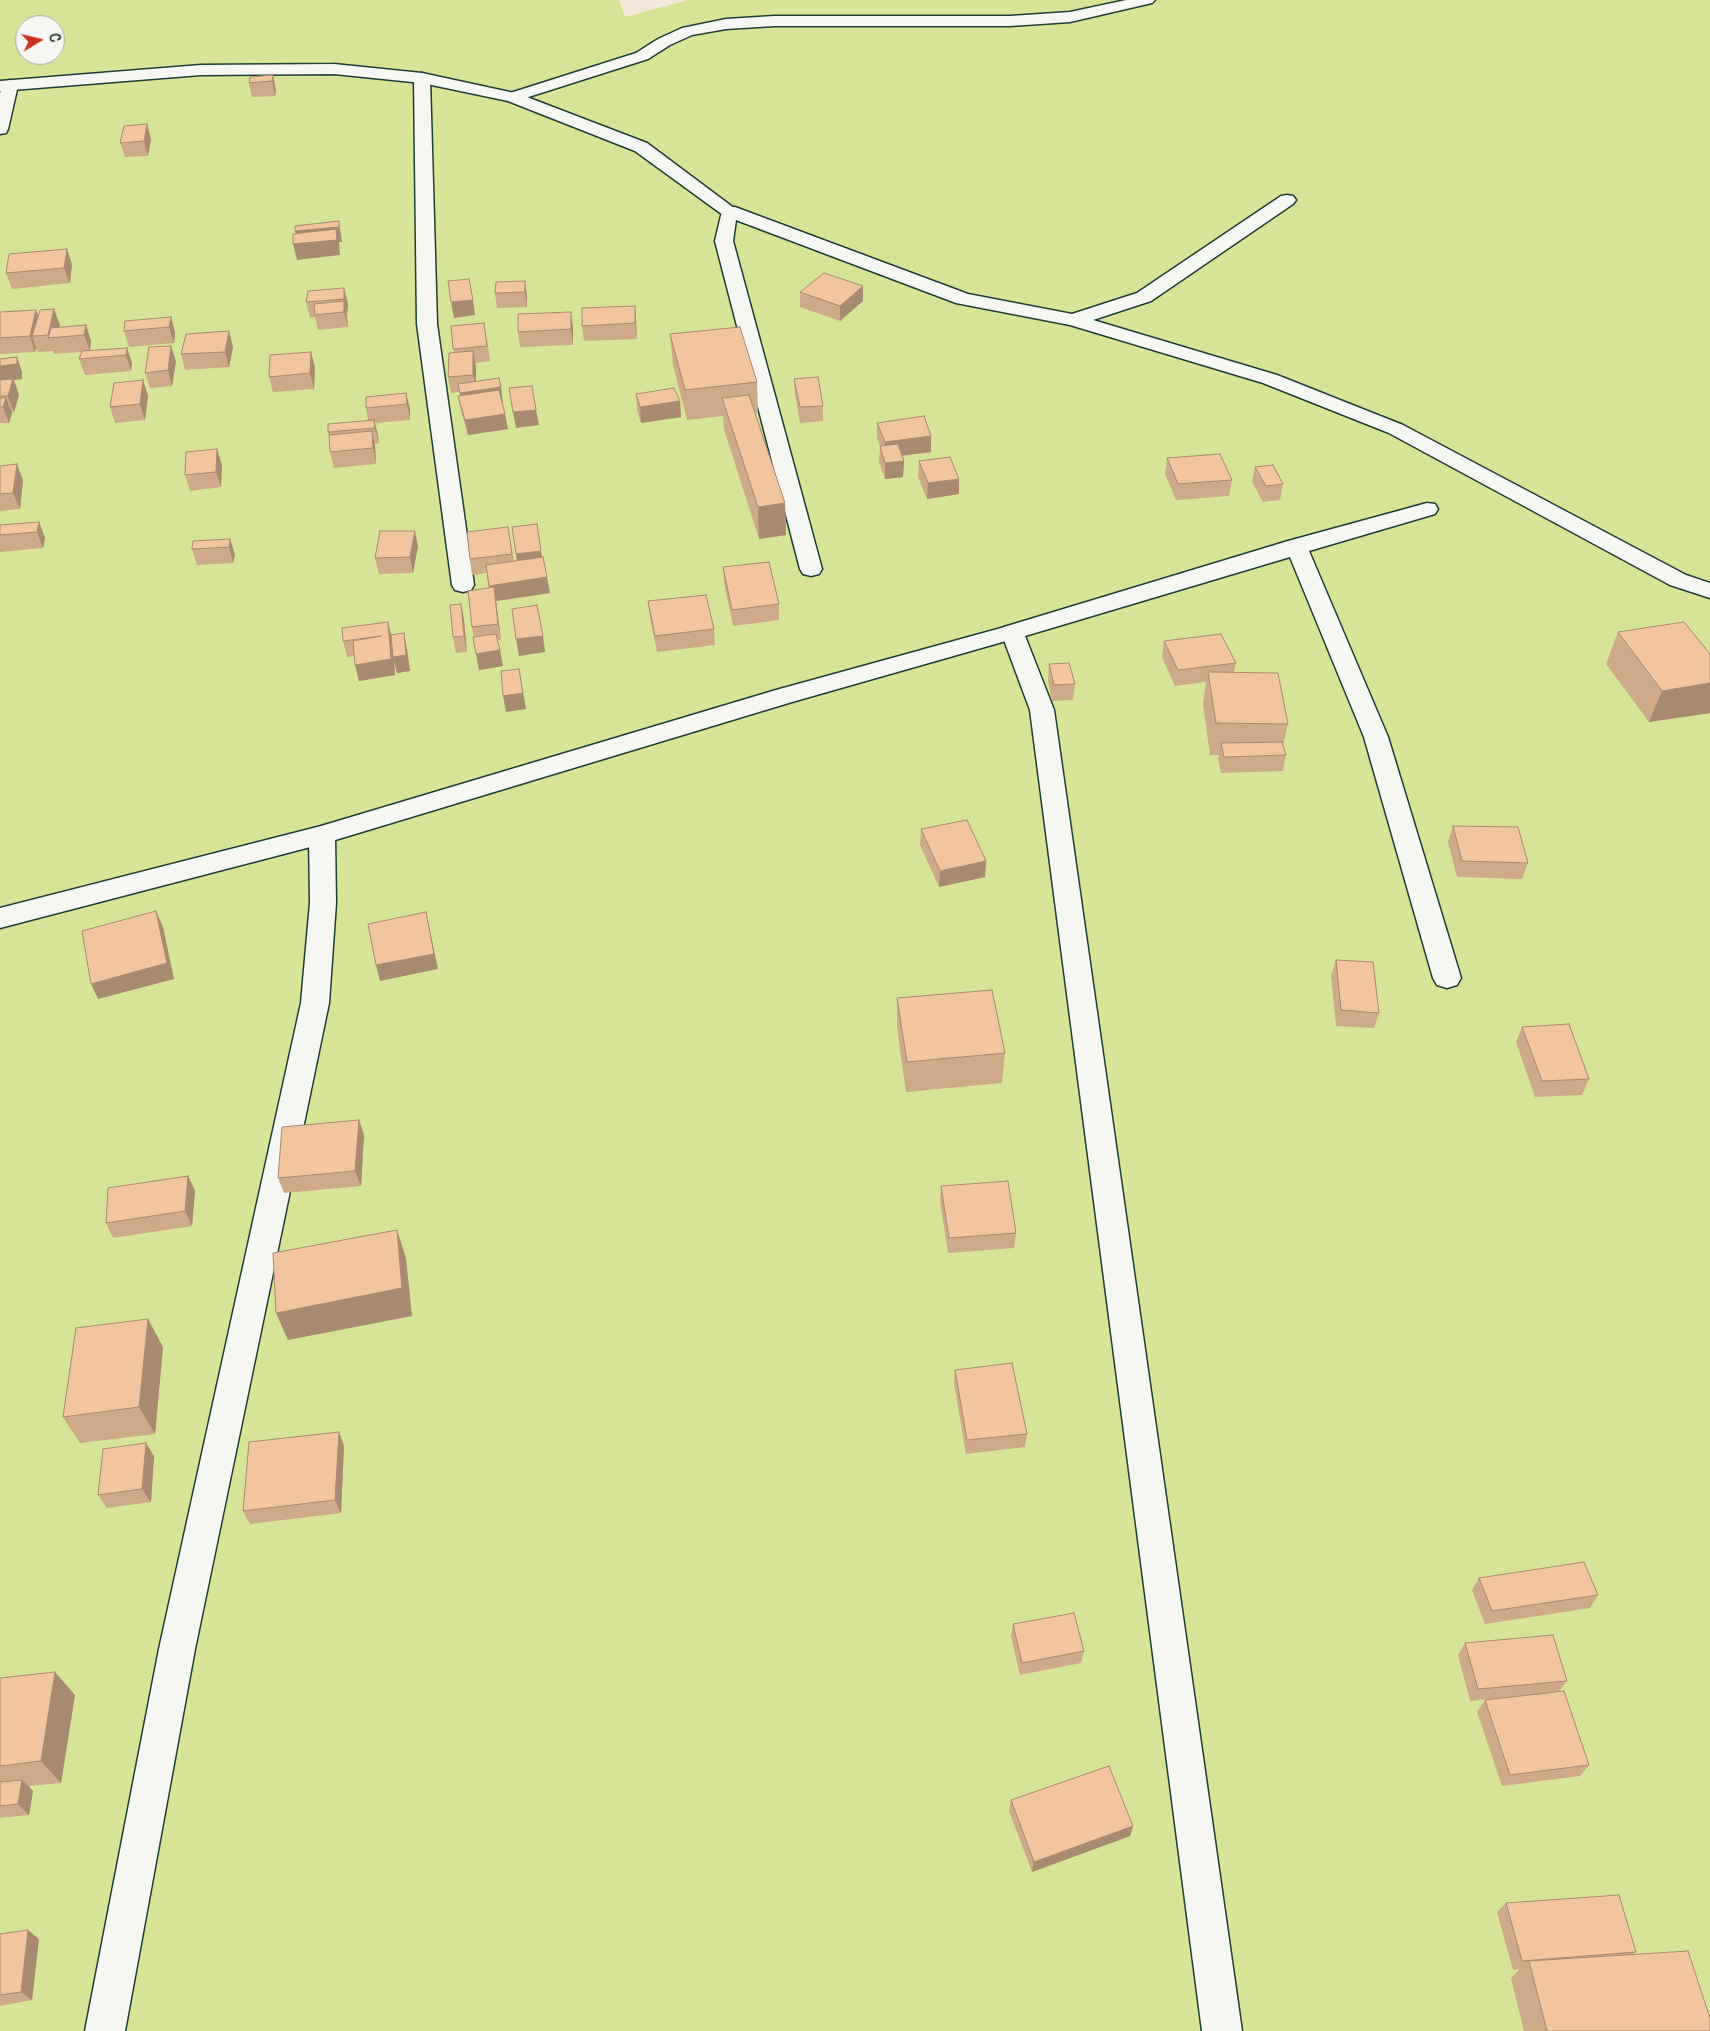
<!DOCTYPE html>
<meta charset="utf-8">
<style>
body{margin:0}
#map{position:relative;width:1710px;height:2031px;overflow:hidden;background:#f4e7d9;font-family:Pangolin,sans-serif}
canvas{display:block}
.north{position:absolute;left:15px;top:15px;width:50px;height:50px;box-sizing:border-box;background:#f6f6f2;border:1px solid #a0aca6;border-radius:50%;rotate:81deg;font-size:14px;font-weight:700;line-height:20px;text-align:center;color:#1f3d34}
.north::after{content:'';display:block;margin:auto;width:18px;height:22px;background:#c8321e;clip-path:polygon(50% 0,100% 100%,50% 72%,0 100%)}
</style>
<div id="map">
<canvas width="1710" height="2031"></canvas>
<div class="north">С</div>
</div>
<script>
const context = document.querySelector('canvas').getContext('2d');
context.lineJoin = 'round';
function fillPath(path, color) { context.fillStyle = color; context.fill(path, 'evenodd'); }
const toPath = rows => new Path2D(rows.map(r => 'M' + r).join(''));
function trace(path, color, width, dash) { context.strokeStyle = color; context.lineWidth = width; context.lineCap = dash ? 'butt' : 'round'; context.setLineDash(dash || []); context.stroke(path); }
fillPath(toPath([
 [0,0,619,0,625,17,688,0,1710,0,1710,2031,0,2031],
 [25,25,55,25,55,55,25,55]
]), '#d7e497');
const service = toPath([
 [1126,0,1155,0,1152,3,1070,22,1010,26,774,26,726,29,692,35,670,45,648,59,519,100,507,100,505,97,507,94,636,53,658,39,682,28,726,19,774,16,1010,16,1070,12,1126,0],
 [422,73,430,78,437,324,474,585,471,590,463,592,455,590,452,585,417,324,414,78,422,73],
 [10,80,18,85,8,129,6,133,0,134,0,93,4,82,10,80],
 [1287,195,1293,196,1296,200,1293,204,1151,301,1093,320,1277,375,1403,425,1686,575,1710,583,1710,598,1670,585,1389,433,1263,383,1070,325,956,303,736,220,733,241,822,569,819,574,811,576,803,574,800,569,715,241,723,207,735,207,968,294,1072,314,1137,293,1281,196,1287,195],
 [1427,503,1435,504,1438,509,1435,514,1309,551,1388,737,1461,978,1457,985,1447,988,1437,985,1433,978,1364,737,1290,557,1025,636,1054,710,1242,2031,1202,2031,1030,710,1001,632,1004,627,1288,541,1427,503],
 [322,826,331,829,335,835,336,903,329,1003,195,1649,125,2031,85,2031,159,1649,301,1003,310,903,309,835,313,829,322,826]
]);
const minor = toPath([
 [334,64,422,73,519,94,647,143,738,211,735,215,729,216,723,215,635,151,508,101,422,83,334,74,201,75,0,91,0,81,201,65,334,64],
 [1012,625,1020,627,1023,632,1020,637,792,702,322,844,0,928,0,908,321,826,776,690,1012,625]
]);
trace(service, '#1f3d34', 3);
trace(minor, '#1f3d34', 3);
fillPath(service, '#f6f6f2');
fillPath(minor, '#f6f6f2');
fillPath(toPath([
 [273,75,276,90,275,96,252,97,249,83],
 [151,139,148,156,125,157,120,143],
 [72,264,70,283,12,289,6,273],
 [525,281,527,296,527,307,497,308,495,293],
 [863,286,863,301,840,321,800,307,800,292],
 [344,288,348,304,347,315,348,327,318,330,315,317,310,318,306,302],
 [0,312,38,316,60,325,59,327,86,325,91,341,90,351,127,348,132,363,131,371,85,375,79,359,81,352,54,354,53,351,38,352,36,348,35,352,0,354],
 [171,317,175,333,174,343,129,347,124,331],
 [636,321,637,339,584,341,582,326],
 [451,326,487,339,490,361,475,363,476,382,503,403,502,403,508,429,468,435,461,411,458,396,460,396,459,392,451,393,448,377,454,352],
 [573,327,573,345,520,347,518,332],
 [670,334,757,382,758,412,755,413,785,503,786,535,759,539,724,429,723,416,687,420,673,365],
 [233,347,229,367,185,370,181,354],
 [17,357,22,372,22,379,14,380,19,395,14,412,11,412,12,413,9,423,0,423,0,359],
 [176,361,172,386,150,388,145,373],
 [315,367,314,389,273,392,269,377],
 [794,379,823,406,823,421,800,423,795,394],
 [143,380,148,396,145,420,115,423,110,407],
 [406,393,410,409,410,420,375,423,379,443,375,444,376,464,334,468,330,452,330,439,328,432,368,420,366,408],
 [636,394,680,401,681,417,641,423,637,410],
 [877,423,931,436,931,452,902,455,904,461,903,477,885,479,879,462,880,446,877,438],
 [1167,458,1232,480,1229,496,1176,500,1165,474],
 [919,461,959,494,927,499,918,477],
 [222,465,221,487,190,491,185,475],
 [0,466,23,480,20,509,0,511],
 [1255,467,1283,484,1280,500,1263,502,1252,482],
 [39,522,45,538,43,548,0,552,0,525],
 [537,524,542,557,550,593,496,601,501,640,497,640,503,666,479,670,472,627,489,588,487,573,472,575,470,559,508,527,514,561,517,561],
 [230,539,235,555,233,563,197,565,192,549],
 [418,546,413,573,379,574,375,558],
 [723,567,779,604,779,620,733,626,724,583],
 [648,601,714,629,715,645,657,652,650,618],
 [461,604,464,620,467,652,456,653,453,637],
 [1618,632,1710,654,1710,713,1649,722,1606,664],
 [391,635,407,649,410,671,397,673,394,660,395,675,359,681,354,656,347,657,343,641],
 [1164,641,1236,663,1234,672,1288,724,1283,746,1286,755,1283,771,1221,773,1218,759,1219,755,1210,755,1203,704,1206,682,1175,686,1162,657],
 [1049,664,1075,684,1073,700,1052,701,1048,680],
 [1453,826,1528,863,1522,879,1457,877,1448,842],
 [921,829,986,861,985,877,939,887,920,845],
 [1336,960,1379,1013,1374,1028,1336,1026,1331,976],
 [897,998,1005,1053,1002,1083,906,1092,897,1028],
 [1522,1027,1589,1079,1582,1095,1535,1097,1516,1042],
 [359,1120,364,1135,361,1186,284,1193,278,1178],
 [188,1176,195,1191,192,1226,113,1238,106,1223],
 [941,1186,1016,1233,1014,1248,948,1253,940,1201],
 [163,1347,155,1434,80,1443,63,1417],
 [955,1370,1027,1434,1025,1447,966,1454,954,1383],
 [339,1432,344,1446,341,1513,250,1524,243,1511],
 [154,1456,151,1502,107,1508,98,1495],
 [1479,1578,1598,1595,1590,1608,1485,1624,1472,1590],
 [1013,1624,1084,1651,1081,1663,1020,1675,1011,1636],
 [1465,1643,1567,1681,1559,1691,1589,1765,1580,1776,1502,1786,1477,1712,1485,1700,1529,1695,1470,1701,1458,1655],
 [0,1678,75,1695,61,1783,29,1786,33,1791,29,1815,0,1818],
 [1011,1800,1133,1826,1130,1836,1032,1872,1009,1811],
 [1506,1903,1636,1952,1633,1954,1710,2031,1524,2031,1511,1978,1520,1969,1513,1970,1497,1912],
 [0,1934,39,1939,32,2000,0,2006]
]), '#cea98a');
fillPath(toPath([
 [273,75,276,90,275,96,272,81],
 [147,124,151,139,148,156,144,141],
 [339,221,342,242,339,242,340,255,297,260,293,244,298,244,295,231],
 [67,249,72,264,70,283,64,268],
 [525,281,527,296,527,307,525,292],
 [863,286,863,301,840,321,840,306],
 [344,288,348,304,347,315,344,299],
 [473,300,475,315,454,318,451,302],
 [344,301,347,317,348,327,344,312],
 [635,306,636,321,637,339,635,323],
 [54,309,60,325,56,338,49,338,48,335],
 [36,310,42,325,32,336,36,348,35,352,30,336],
 [571,312,573,327,573,345,571,329],
 [171,317,175,333,174,343,169,327],
 [86,325,91,341,90,351,84,335],
 [229,331,233,347,229,367,225,352],
 [171,346,176,361,172,386,168,370],
 [127,348,132,363,131,371,126,355],
 [473,351,476,367,476,391,473,375],
 [311,352,315,367,314,389,310,373],
 [17,357,22,372,22,379,14,380,19,395,14,412,0,379,0,366],
 [143,380,148,396,145,420,140,404],
 [501,387,503,403,463,409,460,393],
 [406,393,410,409,410,420,407,404],
 [6,398,12,413,9,423,3,407],
 [680,401,681,417,641,423,640,407],
 [536,410,539,425,516,428,513,412],
 [505,414,508,429,468,435,465,420],
 [374,420,378,435,379,443,375,428],
 [372,431,375,446,376,464,373,448],
 [931,436,931,452,885,458,885,442],
 [217,449,222,465,221,487,216,472],
 [904,461,903,477,885,479,885,463],
 [17,464,23,480,20,509,13,493],
 [959,479,959,494,927,499,928,483],
 [785,503,786,535,759,539,758,507],
 [39,522,45,538,43,548,37,532],
 [415,531,418,546,413,573,410,557],
 [230,539,235,555,233,563,229,547],
 [541,551,543,567,518,570,516,554],
 [547,577,550,593,496,601,501,640,498,624,491,602,489,586],
 [461,604,464,620,467,652,464,636],
 [388,622,392,638,404,633,407,649,410,671,397,673,394,660,395,675,359,681,355,665],
 [543,636,545,652,519,656,516,639],
 [500,650,503,666,479,670,476,654],
 [519,669,526,709,506,712,503,696],
 [1710,683,1710,713,1649,722,1662,691],
 [986,861,985,877,939,887,940,871],
 [156,911,163,927,174,979,98,999,91,984],
 [426,912,438,969,380,981,376,965],
 [359,1120,364,1135,361,1186,355,1171],
 [188,1176,195,1191,192,1226,185,1211],
 [397,1230,406,1258,412,1316,288,1340,276,1313],
 [148,1319,163,1347,155,1434,139,1407],
 [339,1432,344,1446,341,1513,335,1500],
 [146,1443,154,1456,151,1502,142,1489],
 [55,1672,75,1695,61,1783,41,1761],
 [22,1780,33,1791,29,1815,18,1804],
 [1133,1826,1130,1836,1032,1872,1034,1862],
 [28,1930,39,1939,32,2000,21,1992]
]), '#a88a70');
const building = toPath([
 [273,75,272,81,249,83,250,77,273,75],
 [147,124,144,141,120,143,124,126,147,124],
 [339,221,339,227,295,231,295,226,339,221],
 [336,229,337,240,293,244,293,234,336,229],
 [67,249,64,268,6,273,9,254,67,249],
 [824,273,863,286,840,306,800,292,824,273],
 [469,279,473,300,451,302,448,281,469,279],
 [525,281,525,292,495,293,496,282,525,281],
 [344,288,344,299,306,302,308,291,344,288],
 [344,301,344,312,315,315,314,304,344,301],
 [635,306,635,323,582,326,582,308,635,306],
 [54,309,48,335,32,336,40,310,54,309],
 [36,310,30,336,0,338,0,312,36,310],
 [571,312,571,329,518,332,518,314,571,312],
 [171,317,169,327,124,331,125,321,171,317],
 [484,323,487,346,453,349,451,326,484,323],
 [86,325,84,335,48,338,51,328,86,325],
 [740,327,757,382,685,390,670,334,740,327],
 [229,331,225,352,181,354,186,334,229,331],
 [171,346,168,370,145,373,149,347,171,346],
 [127,348,126,355,79,359,82,351,127,348],
 [473,351,473,375,448,377,449,353,473,351],
 [311,352,310,373,269,377,270,355,311,352],
 [17,357,17,364,0,366,0,359,17,357],
 [818,377,823,406,800,407,794,379,818,377],
 [499,378,501,387,460,393,458,384,499,378],
 [13,379,8,396,0,396,0,380,13,379],
 [143,380,140,404,110,407,114,383,143,380],
 [532,386,536,410,513,412,509,388,532,386],
 [674,388,680,401,640,407,636,394,674,388],
 [499,390,505,414,465,420,458,396,499,390],
 [406,393,407,404,366,408,366,397,406,393],
 [749,395,785,503,758,507,722,398,749,395],
 [0,398,6,398,3,407,0,407,0,398],
 [924,416,931,436,885,442,877,423,924,416],
 [374,420,375,428,328,432,328,424,374,420],
 [372,431,373,448,330,452,329,435,372,431],
 [898,444,904,461,885,463,880,446,898,444],
 [217,449,216,472,185,475,186,452,217,449],
 [1220,454,1232,480,1178,484,1167,458,1220,454],
 [950,457,959,479,928,483,919,461,950,457],
 [17,464,13,493,0,494,0,466,17,464],
 [1273,465,1283,484,1266,486,1255,467,1273,465],
 [39,522,37,532,0,535,0,525,39,522],
 [537,524,541,551,516,554,512,527,537,524],
 [508,527,512,554,470,559,467,532,508,527],
 [380,531,415,531,410,557,375,558,380,531],
 [230,539,229,547,192,549,193,541,230,539],
 [543,557,547,577,489,586,486,565,543,557],
 [769,562,779,604,732,610,723,567,769,562],
 [494,587,498,624,472,627,468,591,494,587],
 [706,595,714,629,655,636,648,601,706,595],
 [461,604,464,636,453,637,450,605,461,604],
 [537,605,543,636,516,639,512,609,537,605],
 [388,622,391,659,355,665,353,641,381,636,343,641,342,628,388,622],
 [1684,622,1710,654,1710,683,1662,691,1618,632,1684,622],
 [404,633,406,655,393,657,391,635,404,633],
 [496,634,500,650,476,654,473,637,496,634],
 [1221,634,1236,663,1178,670,1164,641,1221,634],
 [1069,663,1075,684,1054,685,1049,664,1069,663],
 [519,669,523,693,503,696,501,671,519,669],
 [1208,672,1278,673,1288,724,1216,723,1208,672],
 [1282,742,1286,755,1224,757,1221,743,1282,742],
 [967,820,986,861,940,871,921,829,967,820],
 [1453,826,1518,827,1528,863,1462,861,1453,826],
 [156,911,167,963,91,984,82,931,156,911],
 [426,912,434,954,376,965,368,924,426,912],
 [1336,960,1373,962,1379,1013,1341,1010,1336,960],
 [992,990,1005,1053,907,1062,897,998,992,990],
 [1569,1024,1589,1079,1542,1081,1522,1027,1569,1024],
 [359,1120,355,1171,278,1178,282,1127,359,1120],
 [188,1176,185,1211,106,1223,108,1188,188,1176],
 [1008,1181,1016,1233,949,1238,941,1186,1008,1181],
 [397,1230,402,1288,276,1313,273,1253,397,1230],
 [148,1319,139,1407,63,1417,76,1328,148,1319],
 [1012,1363,1027,1434,967,1440,955,1370,1012,1363],
 [339,1432,335,1500,243,1511,249,1442,339,1432],
 [146,1443,142,1489,98,1495,103,1449,146,1443],
 [1584,1562,1598,1595,1492,1611,1479,1578,1584,1562],
 [1074,1613,1084,1651,1022,1663,1013,1624,1074,1613],
 [1553,1635,1567,1681,1478,1689,1465,1643,1553,1635],
 [55,1672,41,1761,0,1766,0,1678,55,1672],
 [1564,1691,1589,1765,1510,1775,1485,1700,1564,1691],
 [1109,1766,1133,1826,1034,1862,1011,1800,1109,1766],
 [22,1780,18,1804,0,1806,0,1782,22,1780],
 [1619,1895,1636,1952,1522,1961,1506,1903,1619,1895],
 [28,1930,21,1992,0,1995,0,1934,28,1930],
 [1688,1951,1710,2018,1710,2031,1547,2031,1529,1961,1688,1951]
]);
fillPath(building, '#f0c5a0');
trace(building, '#a88a70', 1);
</script>
